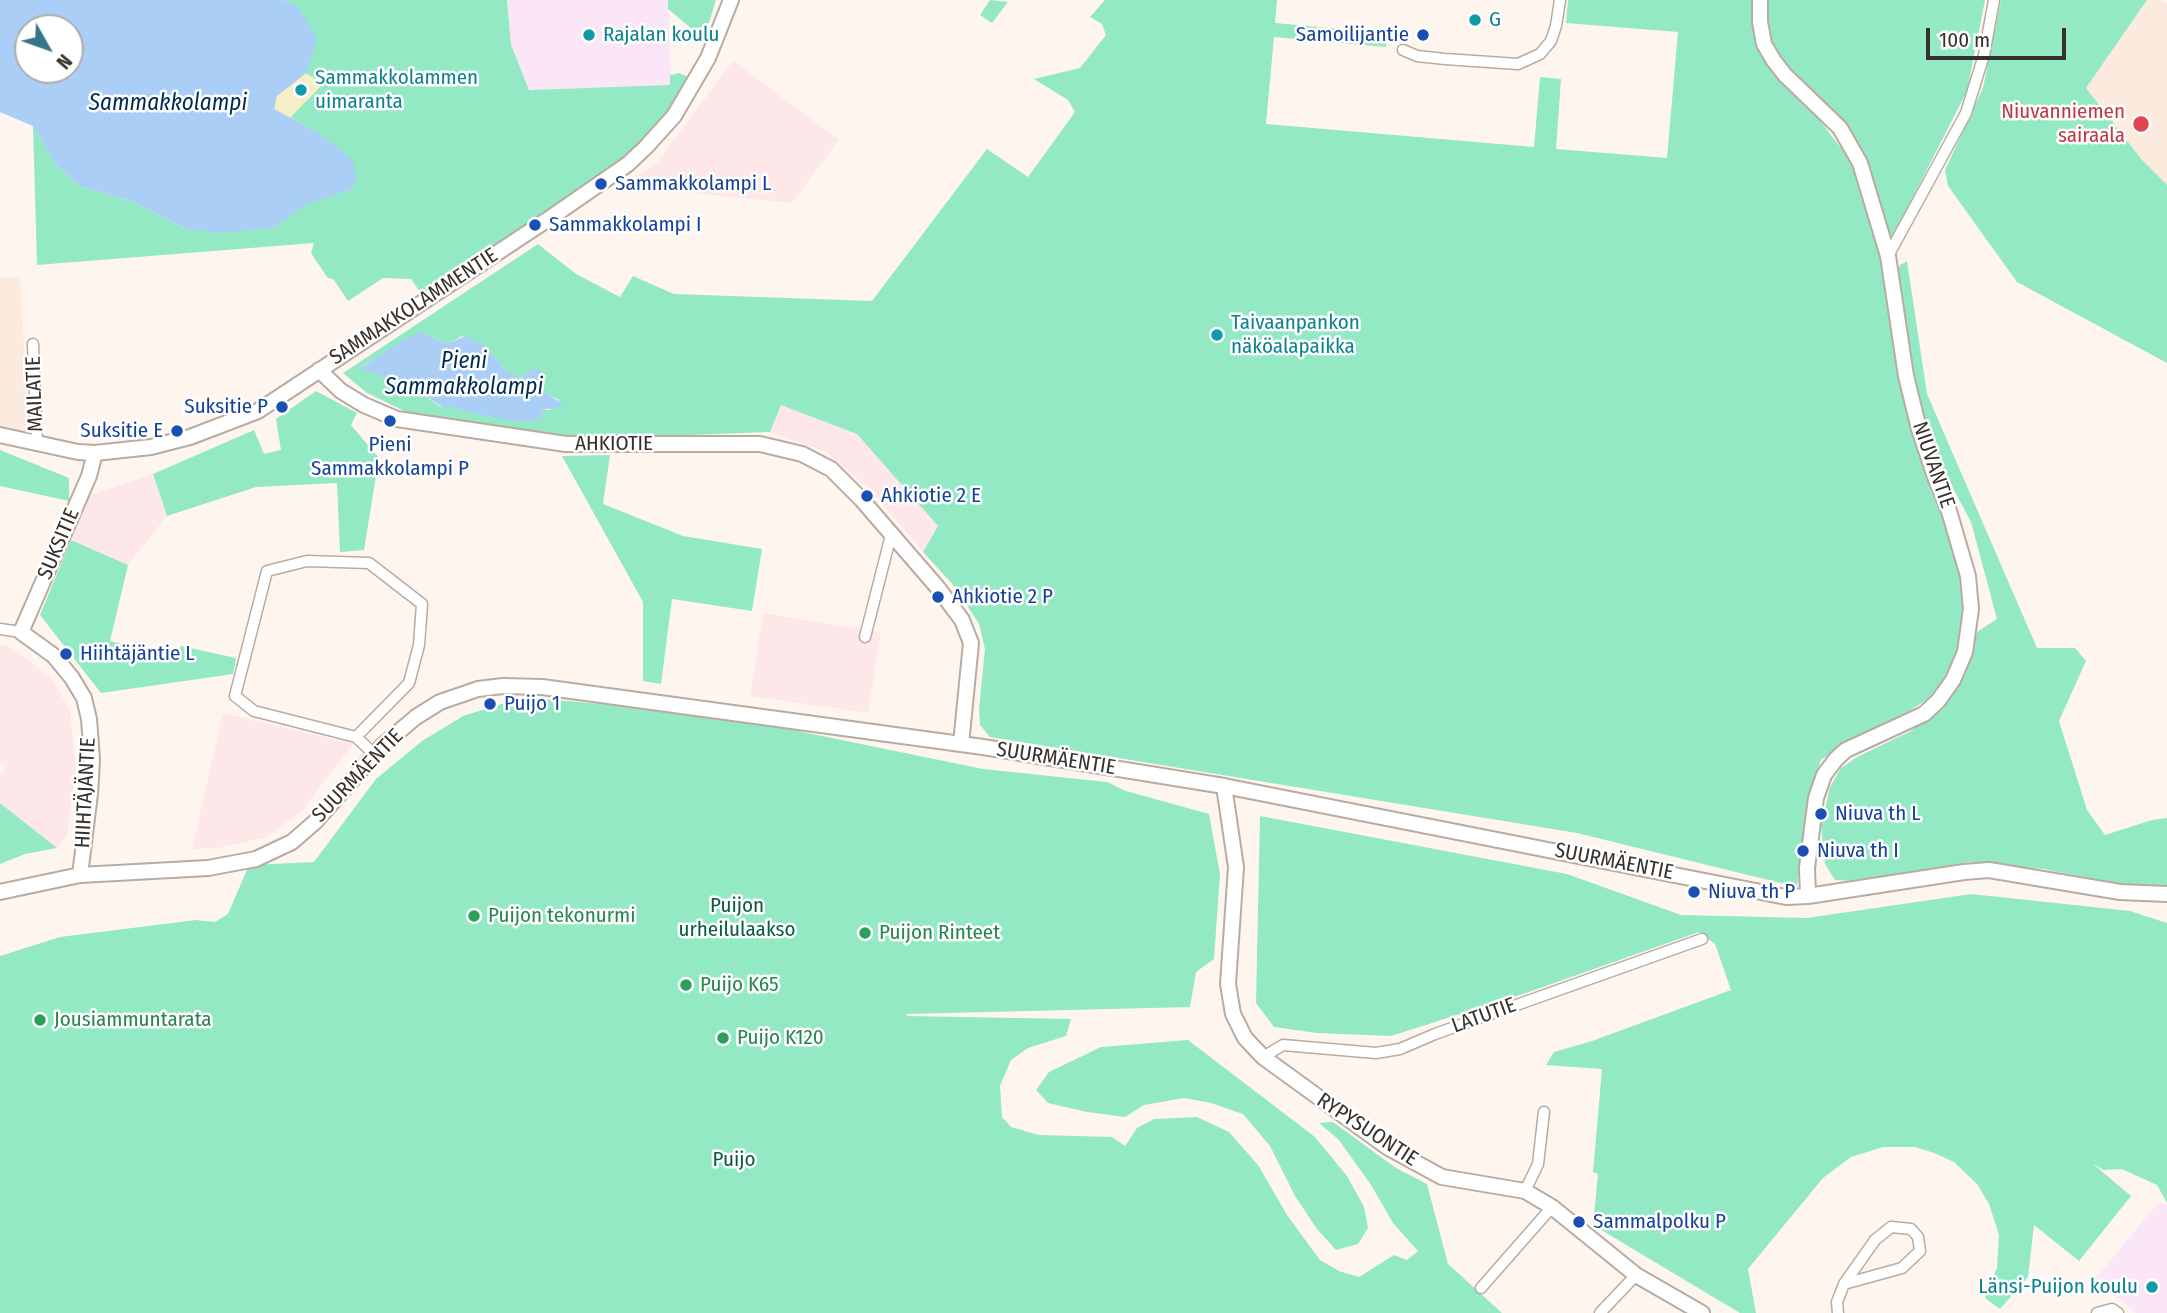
<!DOCTYPE html>
<meta charset="utf-8">
<style>
body{margin:0}
#map{position:relative;width:2167px;height:1313px;overflow:hidden;background:#fff5ef;font-family:"Fira Sans Condensed",sans-serif}
canvas{display:block}
.north{position:absolute;left:14px;top:14px;width:70px;height:70px;box-sizing:border-box;background:#fff;border:2px solid #afadab;border-radius:50%;rotate:130deg;font-size:19px;font-weight:700;line-height:28px;text-align:center;color:#37312d}
.north::after{content:'';display:block;margin:auto;width:24px;height:32px;background:#357589;clip-path:polygon(50% 0,100% 100%,50% 72%,0 100%)}
.scale{position:absolute;left:1926px;top:28px;width:140px;height:32px;box-sizing:border-box;border:4px solid #37312d;border-top:0;padding-left:9px;font-size:21px;line-height:24px;white-space:nowrap;color:#37312d;-webkit-text-stroke:5px #fff;paint-order:stroke}
</style>
<div id="map">
<canvas width="2167" height="1313"></canvas>
<div class="north">N</div>
<div class="scale">100 m</div>
</div>
<script>
const context = document.querySelector('canvas').getContext('2d');
context.lineJoin = 'round';
function fillPath(path, color) { context.fillStyle = color; context.fill(path, 'evenodd'); }
const toPath = rows => new Path2D(rows.map(r => 'M' + r).join(''));
function trace(path, color, width, dash) { context.strokeStyle = color; context.lineWidth = width; context.lineCap = dash ? 'butt' : 'round'; context.setLineDash(dash || []); context.stroke(path); }
function drawText(font, color, halo, rows, align = 'center') {
  context.font = font + ' "Fira Sans Condensed",sans-serif'; context.lineWidth = 5; context.setLineDash([]); context.textBaseline = 'middle'; context.strokeStyle = halo; context.fillStyle = color; for (const [text, x, y, turn = 0] of rows) {
    context.save(); context.translate(x, y); context.rotate((+turn || 0) * Math.PI / 180); context.textAlign = isNaN(turn) ? turn : align; if (halo) context.strokeText(text, 0, 0); context.fillText(text, 0, 0); context.restore();
  }
}
fillPath(toPath([
 [2147,0,2160,0,2167,4,2167,185,2142,160,2086,88],
 [20,277,29,428,21,436,0,429,0,278]
]), '#fceade');
fillPath(toPath([
 [733,61,839,140,792,203,622,186,656,164],
 [781,404,857,434,938,526,923,552,871,491,826,452,770,432],
 [153,474,167,516,128,565,71,540,90,495],
 [763,613,881,632,868,713,750,696],
 [0,645,11,647,51,678,70,710,76,770,67,836,57,848,0,803,0,776,6,767,0,762],
 [223,713,353,744,301,812,266,837,218,848,192,849]
]), '#fde7e9');
fillPath(toPath([
 [507,0,668,0,671,85,529,90,511,45],
 [2157,1204,2167,1204,2167,1313,2136,1313,2095,1279]
]), '#fae6f7');
fillPath(toPath([
 [282,0,507,0,511,45,529,90,670,85,670,75,679,73,689,77,687,87,656,129,612,171,420,292,411,279,383,278,348,301,334,280,327,277,311,253,314,243,37,265,33,125,56,165,81,187,132,201,186,229,274,228,305,204,353,189,317,132,274,109,277,96,306,72,298,7],
 [668,0,716,0,704,39,668,9],
 [990,0,1008,2,992,23,980,15],
 [1105,0,1277,0,1275,23,1387,33,1386,47,1274,37,1266,124,1534,147,1540,77,1561,79,1556,149,1667,158,1678,32,1566,23,1568,0,1753,0,1756,44,1779,78,1811,109,1853,164,1880,257,1904,400,1930,489,1947,527,1960,566,1965,599,1964,628,1957,656,1945,678,1928,699,1909,711,1847,742,1821,760,1809,794,1797,887,1577,833,990,737,980,725,979,709,985,649,979,624,955,587,923,552,938,526,857,434,781,405,770,432,558,440,421,419,367,393,343,373,538,244,576,274,620,297,633,276,674,294,872,301,987,149,1028,177,1075,112,1068,100,1034,79,1080,68,1106,35,1102,24,1090,17],
 [462,336,485,346,507,372,520,378,526,374,543,384,545,393,559,400,550,410,543,410,541,413,502,418,487,416,449,407,441,407,416,389,390,382,378,373,362,367,410,337,432,337,444,343,452,342],
 [1768,0,1985,0,1967,91,1891,240,1871,170,1844,121,1790,73,1773,46,1766,8],
 [2001,0,2147,0,2086,88,2142,160,2167,185,2167,363,2017,282,1948,186,1945,170,1983,88],
 [1907,261,1927,394,2037,648,2075,648,2086,661,2059,721,2087,810,2105,835,2152,820,2167,818,2167,889,2129,886,2043,869,1969,862,1902,876,1856,881,1835,880,1825,864,1821,826,1830,787,1841,768,1857,757,1911,731,1938,710,1958,682,1971,659,1977,632,1997,619,1971,522,1938,460,1913,381,1897,275,1900,265],
 [316,391,357,413,351,425,379,458,364,550,340,552,337,483,256,487,167,516,153,474,254,430,264,454,281,450,276,419],
 [0,450,69,478,69,501,0,486],
 [610,455,603,504,683,536,762,549,752,611,672,599,661,684,643,681,643,602,562,456],
 [71,540,128,565,110,641,178,657,181,646,236,658,233,674,101,693,40,615],
 [524,697,687,712,744,720,983,769,1107,782,1126,791,1209,814,1220,874,1214,959,1196,972,1190,1007,907,1014,907,1016,1071,1019,1066,1036,1028,1048,1011,1060,1000,1086,1002,1117,1011,1127,1039,1135,1112,1137,1125,1146,1137,1128,1154,1119,1197,1117,1229,1132,1258,1165,1287,1215,1320,1260,1339,1271,1359,1277,1394,1255,1407,1260,1418,1251,1393,1223,1371,1185,1339,1140,1319,1123,1333,1122,1396,1168,1427,1184,1448,1264,1502,1313,0,1313,0,956,60,937,196,920,215,922,228,914,249,865,314,862,376,779,422,741,463,716],
 [0,803,57,848,25,854,0,864],
 [1260,816,1567,874,1681,915,1807,918,1971,894,2130,911,2167,923,2167,1203,2157,1185,2122,1169,2104,1170,2093,1164,2131,1196,2079,1261,2034,1225,2028,1277,2000,1309,1985,1298,1997,1268,1999,1235,1989,1204,1977,1184,1954,1162,1934,1153,1915,1147,1883,1147,1851,1157,1823,1178,1748,1269,1756,1313,1740,1313,1593,1225,1598,1174,1593,1172,1602,1069,1546,1065,1554,1052,1592,1041,1731,990,1715,944,1699,932,1523,994,1391,1036,1317,1033,1274,1027,1256,1003],
 [1188,1040,1315,1137,1347,1176,1364,1207,1368,1228,1358,1244,1336,1250,1317,1229,1295,1196,1270,1146,1243,1114,1211,1103,1184,1098,1144,1105,1125,1117,1087,1112,1048,1103,1036,1090,1049,1072,1101,1047]
]), '#93e9c3');
fillPath(toPath([
 [306,73,323,84,290,118,274,109,277,96]
]), '#f7eec8');
fillPath(toPath([
 [0,0,282,0,298,6,317,39,306,73,277,96,274,109,317,132,353,160,356,177,353,189,305,205,274,228,221,233,186,229,132,201,81,187,56,165,33,126,0,112],
 [70,28,70,70,28,70,28,28],
 [421,332,444,343,452,342,465,336,485,346,507,372,520,378,534,368,544,374,543,384,546,393,563,404,561,407,543,410,541,418,537,420,521,422,486,416,449,407,442,407,416,389,390,382,375,372,368,372,361,368,403,340]
]), '#abcef6');
const street = toPath([
 [1403,50,1417,56,1445,59,1518,64,1540,54,1551,41,1556,26,1560,0],
 [1888,256,1966,113,1984,55,1994,0],
 [33,344,37,444],
 [0,629,21,632],
 [865,637,891,535],
 [356,737,254,711,235,696,267,571,307,561,369,563,422,604,419,645,409,683,356,737,374,754],
 [1263,1057,1283,1045,1376,1053,1400,1049,1435,1034,1702,939],
 [1525,1191,1538,1164,1544,1112],
 [1481,1288,1552,1207],
 [1600,1313,1636,1275],
 [1838,1313,1837,1302,1844,1284,1875,1240,1891,1227,1911,1229,1918,1237,1920,1251,1902,1268,1844,1284],
 [2097,1313,2112,1309,2118,1313]
]);
const secondary = toPath([
 [1760,0,1760,22,1764,44,1774,61,1785,75,1840,128,1860,163,1888,256,1906,376,1919,429,1935,477,1949,511,1968,576,1971,609,1965,652,1953,680,1938,701,1924,714,1846,750,1836,759,1824,775,1816,798,1807,868,1808,896],
 [319,370,341,391,364,405,397,419,566,444,760,444,802,454,831,469,862,500,938,588,962,620,971,643,961,744],
 [0,435,78,452,95,453,151,447,190,437,258,411,553,216,628,164,646,147,674,116,708,58,731,0],
 [1224,786,1236,867,1228,984,1233,1014,1245,1038,1263,1057,1387,1147,1442,1177,1525,1191,1552,1207,1636,1275,1702,1313],
 [80,875,90,794,92,760,89,719,84,698,72,678,54,656,21,632,89,476,95,453],
 [0,892,80,875,208,868,256,859,292,842,315,822,383,745,416,717,440,702,478,689,503,686,542,687,983,747,1224,786,1786,897,1808,896,1964,872,1989,870,2120,892,2167,894]
]);
trace(street, '#baaba1', 13);
trace(secondary, '#baaba1', 18);
trace(street, '#fff', 10);
trace(secondary, '#fff', 14);
for (const [x, y, r, color] of [
 [1475,20,7,"#0f9aa8"],
 [589,35,7,"#0f9aa8"],
 [1423,35,7,"#1a4fb4"],
 [301,90,7,"#0f9aa8"],
 [2141,124,9,"#e0444e"],
 [601,184,7,"#1a4fb4"],
 [535,225,7,"#1a4fb4"],
 [1217,335,7,"#0f9aa8"],
 [282,407,7,"#1a4fb4"],
 [390,421,7,"#1a4fb4"],
 [177,431,7,"#1a4fb4"],
 [867,496,7,"#1a4fb4"],
 [938,597,7,"#1a4fb4"],
 [66,654,7,"#1a4fb4"],
 [490,704,7,"#1a4fb4"],
 [1821,814,7,"#1a4fb4"],
 [1803,851,7,"#1a4fb4"],
 [1694,892,7,"#1a4fb4"],
 [474,916,7,"#2e9e5b"],
 [865,933,7,"#2e9e5b"],
 [686,985,7,"#2e9e5b"],
 [40,1020,7,"#2e9e5b"],
 [723,1038,7,"#2e9e5b"],
 [1579,1222,7,"#1a4fb4"],
 [2152,1287,7,"#0f9aa8"]
]) { const dot = new Path2D(); dot.arc(x, y, r, 0, 2 * Math.PI); context.fillStyle = color; context.fill(dot); trace(dot, '#fff', 2.5); }
drawText('21px', '#0d838f', '#fff', [
 ["G",1489,20],
 ["Rajalan koulu",603,35],
 ["Sammakkolammen",315,78],
 ["uimaranta",315,102],
 ["Taivaanpankon",1231,323],
 ["näköalapaikka",1231,347],
 ["Länsi-Puijon koulu",2138,1287,"right"]
], 'left');
drawText('21px', '#164399', '#fff', [
 ["Samoilijantie",1409,35,"right"],
 ["Sammakkolampi L",615,184],
 ["Sammakkolampi I",549,225],
 ["Suksitie P",268,407,"right"],
 ["Suksitie E",163,431,"right"],
 ["Pieni",390,445,"center"],
 ["Sammakkolampi P",390,469,"center"],
 ["Ahkiotie 2 E",881,496],
 ["Ahkiotie 2 P",952,597],
 ["Hiihtäjäntie L",80,654],
 ["Puijo 1",504,704],
 ["Niuva th L",1835,814],
 ["Niuva th I",1817,851],
 ["Niuva th P",1708,892],
 ["Sammalpolku P",1593,1222]
], 'left');
drawText('21px', '#be3a42', '#fff', [
 ["Niuvanniemen",2125,112],
 ["sairaala",2125,136]
], 'right');
drawText('21px', '#37312d', '#fff', [
 ["SAMMAKKOLAMMENTIE",414,307,-33],
 ["MAILATIE",35,394,-92],
 ["AHKIOTIE",614,444],
 ["NIUVANTIE",1933,465,71],
 ["SUKSITIE",59,544,-67],
 ["SUURMÄENTIE",1056,759,9],
 ["SUURMÄENTIE",358,776,-46],
 ["HIIHTÄJÄNTIE",86,793,-87],
 ["SUURMÄENTIE",1614,862,11],
 ["LATUTIE",1484,1016,-20],
 ["RYPYSUONTIE",1367,1130,33]
]);
drawText('21px', '#095c41', '#fff', [
 ["Puijon",737,906],
 ["urheilulaakso",737,930],
 ["Puijo",734,1160]
]);
drawText('21px', '#27864d', '#fff', [
 ["Puijon tekonurmi",488,916],
 ["Puijon Rinteet",879,933],
 ["Puijo K65",700,985],
 ["Jousiammuntarata",54,1020],
 ["Puijo K120",737,1038]
], 'left');
drawText('italic 23px', '#002b53', '#fff', [
 ["Sammakkolampi",168,104],
 ["Pieni",464,362],
 ["Sammakkolampi",464,388]
]);
</script>
